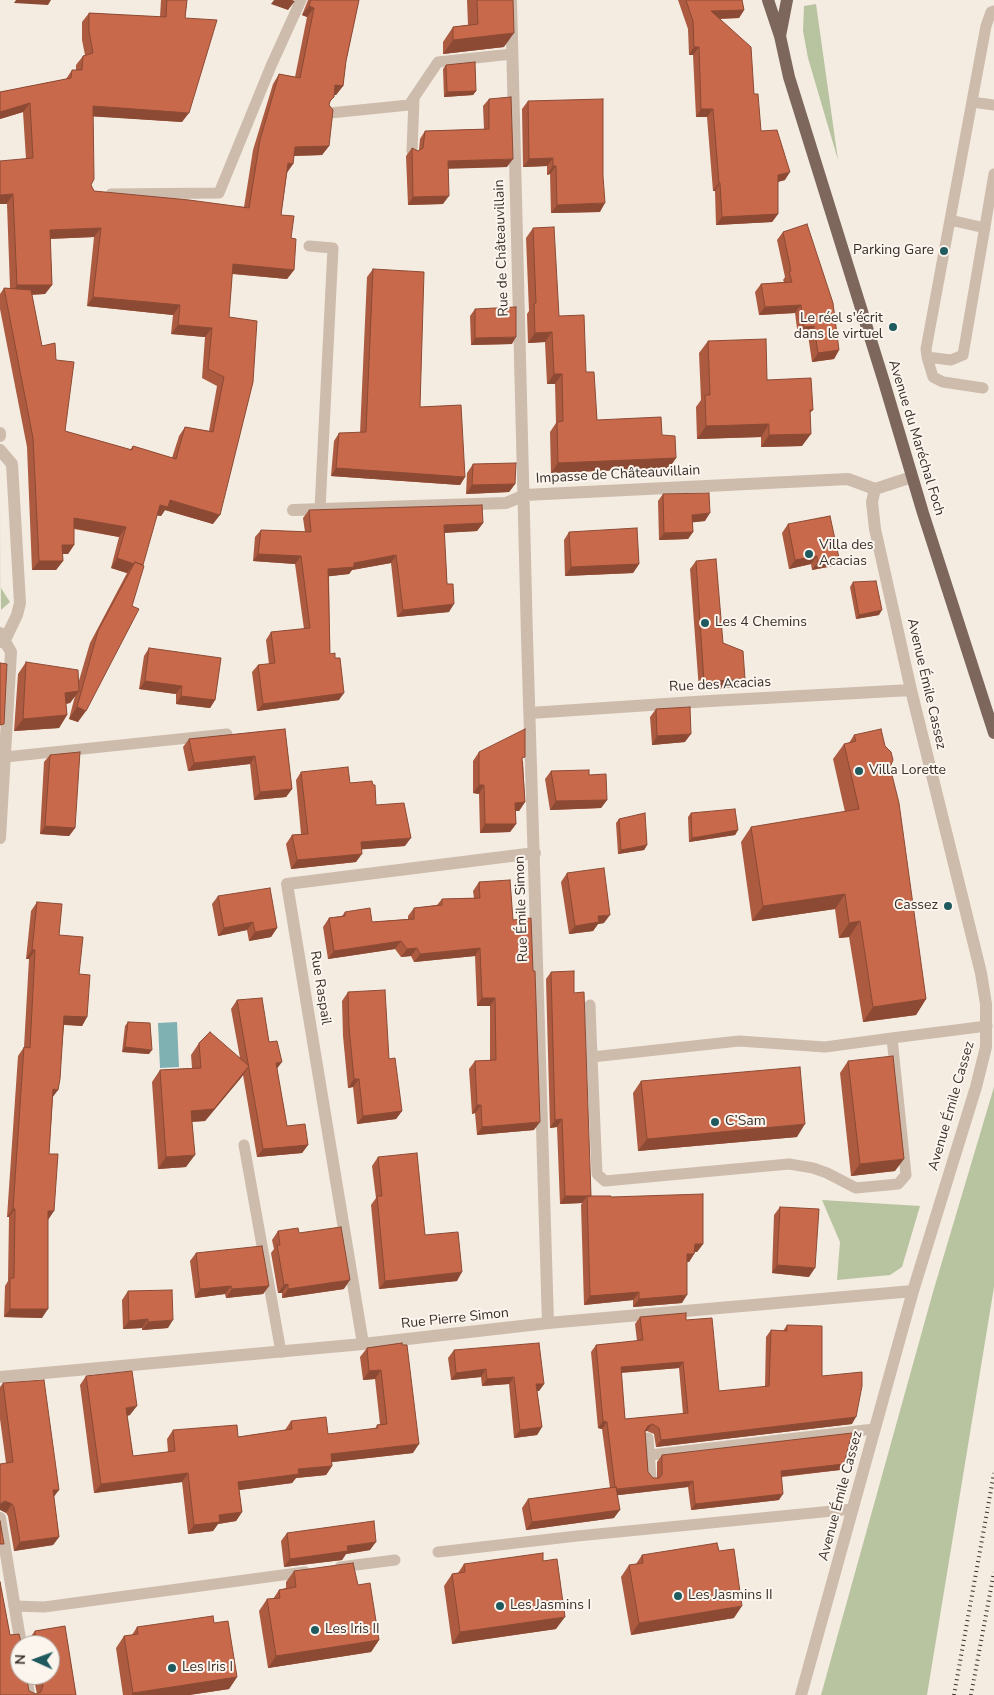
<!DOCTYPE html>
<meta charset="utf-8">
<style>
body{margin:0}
#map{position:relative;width:994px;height:1695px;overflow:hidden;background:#f4ebe1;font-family:"Nunito Sans",sans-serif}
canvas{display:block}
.north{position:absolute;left:10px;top:1635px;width:50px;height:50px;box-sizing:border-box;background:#fbf5ee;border:1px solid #aea6a0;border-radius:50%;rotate:272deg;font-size:14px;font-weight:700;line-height:20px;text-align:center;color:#3b302b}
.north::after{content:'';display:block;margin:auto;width:18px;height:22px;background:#1f5a5e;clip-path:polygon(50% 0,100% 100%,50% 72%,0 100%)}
</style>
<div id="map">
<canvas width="994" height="1695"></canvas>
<div class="north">N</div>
</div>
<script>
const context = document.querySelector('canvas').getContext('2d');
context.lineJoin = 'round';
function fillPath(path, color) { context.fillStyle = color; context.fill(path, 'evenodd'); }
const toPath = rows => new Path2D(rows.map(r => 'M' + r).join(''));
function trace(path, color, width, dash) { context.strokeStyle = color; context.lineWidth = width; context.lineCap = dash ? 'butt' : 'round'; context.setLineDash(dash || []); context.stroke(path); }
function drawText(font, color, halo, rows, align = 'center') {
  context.font = font + ' "Nunito Sans",sans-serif'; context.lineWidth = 4; context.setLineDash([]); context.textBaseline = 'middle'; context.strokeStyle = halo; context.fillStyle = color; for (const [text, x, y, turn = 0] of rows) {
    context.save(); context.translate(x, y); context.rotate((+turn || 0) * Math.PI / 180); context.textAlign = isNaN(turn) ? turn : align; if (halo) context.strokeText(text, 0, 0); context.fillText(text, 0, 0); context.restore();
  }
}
fillPath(toPath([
 [816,4,838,160,808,58,803,31,804,6],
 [0,500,1,588,10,602,1,610],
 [994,1087,994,1287,927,1695,821,1695,933,1292],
 [822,1200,920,1206,902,1267,890,1275,837,1280,840,1242]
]), '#b8c4a0');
fillPath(toPath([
 [177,1022,179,1067,160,1068,158,1023]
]), '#7fb0b2');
trace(toPath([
 [972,102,994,105],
 [330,113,409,105,438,62,512,54],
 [412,151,414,99],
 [111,194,219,193,271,66,301,0],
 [950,220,985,228],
 [309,246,333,248,320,509],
 [927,357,951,360,963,355,994,174],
 [983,388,943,382,933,377,927,357,926,349,986,26,991,12,994,11],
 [5,757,227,734],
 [590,1005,592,1057],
 [892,1038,906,1175,898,1184,856,1188,827,1173,813,1168,789,1164,605,1181,597,1174,592,1057,739,1041,825,1047,892,1038,987,1026],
 [244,1145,281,1352],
 [648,1438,651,1478],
 [650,1455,874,1429],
 [438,1552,577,1536,853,1509],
 [340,1567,395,1560],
 [14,1606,44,1607,305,1572]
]), '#cdbbac', 11);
trace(toPath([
 [511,0,527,637,548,1323],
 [0,433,0,436],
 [0,450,12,464,20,603,17,615,5,640,0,642],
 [293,510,506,503,525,495,848,479,875,489,912,477],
 [0,633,11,652,0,838],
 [530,713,710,701,911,690],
 [363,1344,287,884,535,853],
 [0,1377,363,1344,548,1323,913,1291],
 [0,1518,21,1645],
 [26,1675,29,1695],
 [801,1695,913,1291,976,1087,986,1047,986,1004,981,973,911,690,875,529,872,502,875,489]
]), '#cdbbac', 12);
trace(toPath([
 [768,0,780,36,789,77,884,382,923,513,994,733],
 [780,36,787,0]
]), '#7d675c', 12);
trace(toPath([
 [954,1695,994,1473],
 [971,1695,994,1572]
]), '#3b302b', 4, [1, 4]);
fillPath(toPath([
 [161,0,187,0,185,18,182,122,93,116,91,185,94,191,244,207,253,150,273,84,279,74,295,77,307,17,302,15,308,0,359,0,346,61,343,86,336,95,334,95,329,104,329,146,322,155,294,156,293,164,287,173,281,215,291,238,294,270,287,279,232,274,213,524,165,510,161,516,157,515,78,722,69,719,75,696,70,703,66,704,67,715,59,728,14,731,18,674,26,662,78,684,90,643,127,573,111,568,119,537,74,529,74,545,68,554,62,554,63,561,56,570,32,570,27,447,0,309,0,294,4,288,10,288,7,204,26,159,23,112,0,119,0,92,66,79,72,70,76,70,76,65,83,56,85,55,82,40,82,22,89,13,160,17],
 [94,237,87,306,173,315,171,334,205,337,202,378,217,386,209,431,185,427,179,436,172,458,133,446,130,450,65,431,42,346,32,295,45,294,52,285,50,239],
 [467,0,513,0,504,47,443,54,443,42,453,27,468,25],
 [678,0,742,0,744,10,739,18,720,19,754,94,761,131,785,180,778,182,778,214,772,222,716,225,715,191,713,191,707,117,696,117,693,55,689,55,688,29],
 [446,65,476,91,473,95,444,97,443,69],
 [489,99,507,167,448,168,443,204,408,205,406,156,412,148,418,151,419,150,420,139,425,131,484,129,483,106],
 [528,101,600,212,551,213,550,174,547,175,547,166,523,167,522,109],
 [533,228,559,316,586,372,597,420,662,435,676,458,669,468,551,473,550,432,556,423,555,384,547,384,545,342,528,343,527,314,529,311,526,238],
 [783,232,839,350,834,359,812,362,808,335,798,336,795,313,759,315,755,292,761,284,784,282,783,280,785,277,777,240],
 [373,269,420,407,465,477,460,485,331,476,334,441,339,433,360,433,367,277],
 [475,309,512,344,471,345,470,316],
 [708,341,813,410,810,413,802,446,761,447,761,437,697,439,696,407,701,400,699,353],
 [473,464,515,484,509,492,466,494,467,473],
 [663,494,705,521,692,522,693,532,688,539,659,540,658,501],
 [309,510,483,523,477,531,444,533,449,612,397,617,391,563,352,570,349,574,329,576,330,654,339,700,257,711,252,672,258,665,269,664,266,640,271,632,304,629,295,564,253,561,255,537,261,530,305,532,303,518],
 [788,524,833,566,812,570,811,564,789,569,782,533],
 [569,532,639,564,633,573,565,576,564,540],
 [696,561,723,643,745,679,740,687,699,690,690,569],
 [853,582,879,615,856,619,850,587],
 [149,648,215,700,210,708,176,704,176,694,139,689,144,656],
 [656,709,685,742,652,745,650,717],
 [285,729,292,789,286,797,254,800,250,764,188,771,183,747,189,739],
 [854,735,890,767,926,999,916,1015,863,1022,849,937,839,938,835,909,752,921,741,842,751,827,845,812,833,759,844,744,849,743],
 [479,752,523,761,525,802,519,811,515,811,516,824,510,832,480,833,479,794,473,793,473,761],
 [50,755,75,828,69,836,40,834,44,762],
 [551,771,589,775,607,800,601,808,550,810,545,779],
 [301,772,350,783,376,805,405,846,362,849,356,862,291,869,286,844,292,835,301,834,296,780],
 [691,813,738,830,735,835,689,842,688,817],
 [619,819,647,845,644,850,618,854,616,823],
 [567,873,604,923,598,924,593,931,569,934,561,882],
 [479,882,513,920,534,1130,477,1135,475,1113,472,1114,469,1069,475,1061,490,1060,490,1006,477,1006,475,956,414,962,411,956,401,957,395,949,328,959,323,927,329,918,342,916,345,912,372,922,408,919,408,916,414,908,437,905,442,899,474,898,473,891],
 [218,896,277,928,271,937,249,941,247,930,218,936,212,904],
 [37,902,59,935,79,974,87,1017,82,1026,64,1025,58,1090,53,1096,49,1154,48,1220,42,1318,4,1317,5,1286,8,1281,9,1217,7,1217,18,1056,24,1047,29,959,26,959,31,911],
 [551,972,591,1196,611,1197,703,1244,697,1252,695,1252,694,1254,689,1262,687,1262,682,1303,633,1307,633,1300,584,1305,581,1205,582,1203,560,1204,557,1127,550,1128,546,979],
 [348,992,389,1059,402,1111,396,1119,357,1124,353,1087,348,1088,343,1036,342,1001],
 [237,1000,269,1042,277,1069,287,1126,308,1145,302,1153,257,1157,243,1075,205,1121,192,1122,186,1167,158,1169,152,1082,160,1070,192,1068,191,1055,199,1043,240,1058,231,1009],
 [128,1022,149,1054,122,1052,125,1026],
 [848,1061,895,1171,851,1176,840,1073],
 [641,1081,797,1137,638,1151,633,1093],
 [378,1157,425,1235,457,1281,379,1289,371,1205,376,1198,372,1166],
 [780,1207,809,1277,772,1273,774,1215],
 [278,1231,299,1233,344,1289,282,1298,282,1293,278,1293,271,1253,274,1249,272,1240],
 [196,1253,269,1286,263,1294,226,1298,225,1294,195,1298,190,1261],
 [128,1291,168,1328,142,1330,142,1328,123,1329,122,1300],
 [640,1317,686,1320,719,1391,765,1387,766,1337,771,1330,783,1331,787,1325,822,1376,852,1424,656,1447,654,1434,647,1431,645,1431,648,1472,653,1478,657,1478,657,1462,662,1455,844,1464,840,1470,782,1477,779,1500,691,1510,688,1487,618,1495,614,1518,526,1530,522,1508,528,1499,610,1488,602,1429,598,1428,591,1352,596,1345,637,1341,635,1324],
 [679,1368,683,1414,625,1419,621,1373],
 [402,1343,413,1453,332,1462,332,1466,326,1475,296,1478,292,1483,239,1490,242,1512,236,1521,218,1524,213,1531,188,1534,182,1482,94,1493,80,1385,86,1376,130,1415,127,1416,133,1456,168,1452,167,1439,173,1430,238,1437,285,1430,291,1421,328,1434,375,1429,377,1425,380,1424,375,1379,363,1380,360,1357,367,1348],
 [454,1350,544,1384,539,1391,537,1391,542,1427,537,1435,514,1438,509,1384,482,1386,481,1377,451,1380,448,1358],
 [3,1383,54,1497,59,1537,53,1545,14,1551,8,1516,6,1513,6,1463,0,1419,0,1387],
 [287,1533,370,1550,346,1554,342,1560,284,1567,281,1541],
 [719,1551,734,1618,631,1635,621,1577,629,1565,636,1564,642,1555],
 [543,1561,556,1629,452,1644,444,1586,452,1574,458,1573,464,1564],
 [294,1571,358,1585,379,1640,371,1652,268,1668,259,1611,267,1599,273,1599,279,1590,286,1588,286,1582],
 [0,1582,10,1635,19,1634,21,1642,28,1644,28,1640,35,1631,65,1626,76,1695,0,1695],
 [20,1645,50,1645,50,1675,33,1675,37,1694,36,1694,29,1691,26,1675,20,1675],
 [214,1623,237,1677,229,1689,189,1695,123,1695,116,1648,124,1636,132,1635,137,1627]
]), '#ac5a40');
fillPath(toPath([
 [16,0,51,0,48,5,14,3],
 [274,0,292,0,295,1,288,10,271,4],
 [309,6,314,8,307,17,302,15],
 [744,10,739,18,705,19,711,11],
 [514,33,504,47,443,54,453,40],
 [694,47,699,47,693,55,689,55],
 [335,85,343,86,336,95,329,94],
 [476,91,473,95,444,97,447,92],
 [30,103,23,112,0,119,0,112],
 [93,106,189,113,182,122,86,116],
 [701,109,713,109,707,117,696,117],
 [329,146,322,155,288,156,295,147],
 [553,158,547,166,523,167,529,159],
 [513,159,507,167,443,169,448,161],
 [288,163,293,164,286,173],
 [553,166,556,166,550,174,547,175],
 [790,172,785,180,772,183,778,175],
 [719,183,720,183,715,191,713,191],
 [13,194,7,204,0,204,0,195],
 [449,196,443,204,408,205,413,197],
 [605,203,600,212,551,213,557,205],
 [778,214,772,222,716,225,722,217],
 [101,228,94,237,43,239,50,230],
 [233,264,294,270,287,279,226,273],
 [17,285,52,285,45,294,11,295],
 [93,297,180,305,173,315,87,306],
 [801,305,795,313,759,315,765,307],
 [178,325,212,328,205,337,171,334],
 [814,326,808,335,798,336,804,327],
 [552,332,545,342,528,343,535,333],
 [516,337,512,344,471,345,475,338],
 [839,350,834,359,812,362,818,353],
 [554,374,562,374,555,384,547,384],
 [769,424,761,437,697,439,706,426],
 [811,434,802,446,761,447,769,435],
 [676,458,669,468,551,473,558,463],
 [336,468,465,477,460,485,331,476],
 [515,484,509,492,466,494,472,485],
 [170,500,220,515,213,524,165,510,161,516,154,515,160,505],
 [710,513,705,521,687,523,692,515],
 [74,518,126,527,119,537,68,527],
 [483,523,477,531,438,533,444,525],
 [693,532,688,539,659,540,664,533],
 [62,545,74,545,68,554,56,554],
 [258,554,301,556,295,564,253,561],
 [396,555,391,563,352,570,349,574,323,577,328,569,354,563],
 [817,556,811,564,789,569,795,560],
 [117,558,134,564,127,573,111,568],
 [839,558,833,566,812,570,818,562],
 [39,561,63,561,56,570,32,570],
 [639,564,633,573,565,576,571,567],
 [454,604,449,612,397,617,403,610],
 [882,610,879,615,856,619,859,615],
 [745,679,740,687,699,690,704,682],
 [145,681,182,686,176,694,139,689],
 [79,691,70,703,57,705,65,693],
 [344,693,339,700,257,711,263,704],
 [181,696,215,700,210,708,176,704],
 [77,707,86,711,78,722,69,719],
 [67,715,59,728,14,731,23,719],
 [691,734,685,742,652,745,657,736],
 [255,756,250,764,188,771,194,763],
 [479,785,484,785,479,794,473,793],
 [292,789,286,797,254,800,260,792],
 [607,800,601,808,550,810,556,801],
 [525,802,519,811,509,811,515,803],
 [485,824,516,824,510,832,480,833],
 [45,826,75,828,69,836,40,834],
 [738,830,735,835,689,842,692,838],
 [411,838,405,846,355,850,361,842],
 [647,845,644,850,618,854,621,850],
 [362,854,356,862,291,869,297,860],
 [845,894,835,909,752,921,763,906],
 [610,915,604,923,598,924,593,931,569,934,575,926,598,916],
 [860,921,849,937,839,938,849,923],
 [253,922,247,930,218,936,224,928],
 [277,928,271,937,249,941,255,932],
 [401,941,395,949,328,959,334,951],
 [417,948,411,956,401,957,407,949],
 [480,948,475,956,414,962,420,954],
 [32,950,35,950,29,959,26,959],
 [482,998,495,998,490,1006,477,1006],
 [926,999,916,1015,863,1022,873,1007],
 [64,1016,87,1017,82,1026,58,1024],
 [125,1047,152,1050,149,1054,122,1052],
 [282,1062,276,1070,276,1063],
 [249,1066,241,1078,205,1121,183,1122,191,1111],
 [354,1079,359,1079,353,1087,348,1088],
 [53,1089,58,1090,52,1098],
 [477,1105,481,1105,475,1113,472,1114],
 [402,1111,396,1119,357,1124,363,1116],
 [562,1119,557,1127,550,1128,555,1120],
 [540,1122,534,1130,477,1135,482,1127],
 [805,1124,797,1137,638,1151,647,1139],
 [308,1145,302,1153,257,1157,263,1149],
 [195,1155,186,1167,158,1169,166,1157],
 [904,1159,895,1171,851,1176,860,1164],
 [565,1196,591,1196,587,1196,582,1203,560,1204],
 [13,1209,15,1209,9,1217,7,1217],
 [48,1211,54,1211,48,1220],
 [695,1244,703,1244,697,1252,689,1252],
 [687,1254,694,1254,689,1262,681,1262],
 [777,1265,815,1268,809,1277,772,1273],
 [462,1272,457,1281,379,1289,385,1281],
 [350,1280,344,1289,282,1298,288,1289],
 [288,1284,282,1293,278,1293,284,1285],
 [231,1286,225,1294,195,1298,200,1289],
 [269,1286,263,1294,226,1298,232,1289],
 [639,1292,633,1300,584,1305,590,1296],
 [687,1295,682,1303,633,1307,639,1299],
 [10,1309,48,1309,42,1318,4,1317],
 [148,1319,142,1328,123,1329,129,1321],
 [173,1320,168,1328,142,1330,148,1322],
 [683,1362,679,1368,616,1373,621,1367],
 [486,1369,481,1377,451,1380,456,1373],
 [381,1370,375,1379,363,1380,369,1371],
 [514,1377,509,1384,482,1386,487,1379],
 [536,1384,544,1384,539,1391,531,1392],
 [137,1406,130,1415,120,1417,126,1408],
 [856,1417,852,1424,656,1447,661,1440],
 [603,1421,607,1422,602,1429,598,1428],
 [652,1424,647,1431,643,1432,648,1426],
 [542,1427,537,1435,514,1438,520,1430],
 [419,1444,413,1453,324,1463,331,1454],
 [844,1464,840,1470,776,1477,781,1471],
 [332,1466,326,1475,296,1478,292,1483,232,1491,238,1482,298,1469],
 [188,1473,182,1482,94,1493,101,1484],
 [693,1481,688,1487,611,1496,616,1490],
 [53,1490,59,1490,53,1498],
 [783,1494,779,1500,691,1510,695,1504],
 [5,1501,12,1504,6,1513,0,1510,0,1504],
 [620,1510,614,1518,526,1530,532,1522],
 [242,1512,236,1521,218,1524,213,1531,188,1534,194,1525,219,1515],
 [59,1537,53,1545,14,1551,20,1542],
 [376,1542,370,1550,346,1554,342,1560,284,1567,290,1559,347,1546],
 [742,1606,734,1618,631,1635,639,1623],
 [565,1617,556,1629,452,1644,460,1632],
 [379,1640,371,1652,268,1668,276,1656],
 [237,1677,229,1689,189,1695,131,1695,133,1693]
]), '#8c4a34');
const building = toPath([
 [167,0,187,0,185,18,217,20,189,113,93,106,94,179,91,185,94,191,189,200,249,208,260,140,279,74,300,78,314,8,309,6,311,0,359,0,346,61,343,86,335,85,334,97,330,101,329,105,333,110,329,146,295,147,293,164,288,163,281,215,294,216,291,238,296,239,294,270,233,264,229,317,257,321,253,382,220,515,170,500,168,507,160,505,143,565,135,562,134,564,117,558,126,527,74,518,74,545,62,545,63,561,39,561,33,438,4,288,31,290,42,346,55,343,56,360,74,362,65,431,132,450,133,446,176,459,185,427,213,432,224,377,208,369,212,328,178,325,180,305,93,297,101,228,50,230,52,285,17,285,13,194,0,195,0,161,33,158,30,103,0,112,0,92,71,78,72,70,82,70,83,56,93,53,89,31,89,13,166,17,167,0],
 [477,0,513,0,514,33,453,40,453,27,478,24,477,0],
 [686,0,742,0,744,10,711,11,751,47,754,94,758,94,761,131,777,130,790,172,778,175,778,214,722,217,720,183,719,183,713,109,701,109,699,47,694,47,693,21,686,0],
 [475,62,476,91,447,92,446,65,475,62],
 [511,97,513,159,448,161,449,196,413,197,412,148,418,151,423,148,425,131,489,129,489,99,511,97],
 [603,99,603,176,605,203,557,205,556,166,553,166,553,158,529,159,528,101,603,99],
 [807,224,833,303,839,350,818,353,814,326,804,327,801,305,765,307,761,284,792,282,789,272,791,271,783,232,807,224],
 [554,227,559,316,584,315,586,372,594,372,597,420,661,417,662,435,675,436,676,458,558,463,557,422,563,421,562,374,554,374,552,332,535,333,534,304,536,303,533,228,554,227],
 [373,269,424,272,420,407,461,405,465,477,336,468,339,433,366,432,373,269],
 [516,307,516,337,475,338,475,309,516,307],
 [766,339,767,380,811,378,813,410,810,410,811,434,769,435,769,424,706,426,705,395,710,395,708,341,766,339],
 [516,463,515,484,472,485,473,464,516,463],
 [709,493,710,513,692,515,693,532,664,533,663,494,709,493],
 [482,505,483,523,444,525,447,584,453,584,454,604,403,610,396,555,354,563,354,567,328,569,330,654,335,653,335,658,340,658,344,693,263,704,258,665,275,663,271,632,310,628,301,556,258,554,261,530,311,532,309,510,482,505],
 [830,516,839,558,818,562,817,556,795,560,788,524,830,516],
 [637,528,639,564,571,567,569,532,637,528],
 [716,559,723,643,743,651,745,679,704,682,696,561,716,559],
 [135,562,144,566,132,606,139,609,86,711,77,707,98,631,135,562],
 [876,581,882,610,859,615,853,582,876,581],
 [149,648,221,658,215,700,181,696,182,686,145,681,149,648],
 [26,662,78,670,79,691,65,693,67,715,23,719,26,662],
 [0,663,7,664,4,724,0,725,0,663],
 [690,707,691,734,657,736,656,709,690,707],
 [285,729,292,789,260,792,255,756,194,763,189,739,285,729],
 [525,729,525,757,522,758,525,802,515,803,516,824,485,824,484,785,479,785,479,752,525,729],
 [881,729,885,746,891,752,893,760,890,767,899,803,926,999,873,1007,860,921,849,923,845,894,763,906,751,827,859,809,844,744,856,741,854,735,881,729],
 [80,752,75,828,45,826,50,755,80,752],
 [348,767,350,783,372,781,373,785,375,785,376,805,404,803,411,838,361,842,362,854,297,860,292,835,308,834,301,772,348,767],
 [589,770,589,775,606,774,607,800,556,801,551,771,589,770],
 [735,809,738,830,692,838,691,813,735,809],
 [645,813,647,845,621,850,619,819,645,813],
 [604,868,610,915,598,916,599,922,575,926,567,873,604,868],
 [510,880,513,920,531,918,533,971,535,971,540,1122,482,1127,481,1105,477,1105,475,1061,496,1060,495,998,482,998,480,948,420,954,417,948,407,949,401,941,334,951,329,918,345,916,345,912,370,908,372,922,414,919,414,908,442,905,442,899,480,898,479,882,510,880],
 [270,888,277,928,255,932,253,922,224,928,218,896,270,888],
 [37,902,62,904,59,935,83,937,79,974,90,975,87,1017,64,1016,60,1079,58,1090,53,1089,49,1154,58,1154,54,1211,48,1211,48,1309,10,1309,10,1278,14,1278,15,1209,13,1209,24,1047,30,1048,35,950,32,950,37,902],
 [574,971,574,993,584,992,591,1196,565,1196,562,1119,555,1120,551,972,574,971],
 [385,990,389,1059,395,1058,402,1111,363,1116,359,1079,354,1079,349,1027,348,992,385,990],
 [262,998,269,1042,277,1041,282,1062,276,1063,287,1126,305,1124,308,1145,263,1149,237,1000,262,998],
 [128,1022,150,1023,152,1050,125,1047,128,1022],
 [210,1032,249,1066,214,1109,191,1111,195,1155,166,1157,160,1070,201,1068,199,1043,210,1032],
 [893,1056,904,1159,860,1164,848,1061,893,1056],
 [800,1067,805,1124,647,1139,641,1081,800,1067],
 [417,1153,425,1235,458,1232,462,1272,385,1281,377,1196,382,1196,378,1157,417,1153],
 [703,1194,703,1244,695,1244,694,1254,687,1254,687,1295,639,1299,639,1292,590,1296,587,1196,611,1196,611,1197,703,1194],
 [780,1207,819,1209,815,1268,777,1265,780,1207],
 [341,1227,350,1280,288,1289,288,1284,284,1285,277,1245,280,1245,278,1231,298,1228,299,1233,341,1227],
 [262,1246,269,1286,232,1289,231,1286,200,1289,196,1253,262,1246],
 [172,1290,173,1320,148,1322,148,1319,129,1321,128,1291,172,1290],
 [686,1313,686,1320,712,1318,719,1391,769,1386,771,1330,787,1331,787,1325,822,1326,822,1376,862,1372,862,1386,856,1417,661,1440,659,1428,652,1424,648,1426,645,1431,648,1472,653,1478,659,1478,662,1475,662,1455,852,1433,844,1464,781,1471,783,1494,695,1504,693,1481,617,1489,616,1487,615,1487,607,1422,603,1421,596,1345,643,1340,640,1317,686,1313],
 [683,1362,688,1413,625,1419,621,1367,683,1362],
 [402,1343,402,1345,407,1345,419,1444,331,1454,332,1466,298,1469,299,1474,238,1482,242,1512,219,1515,220,1522,194,1525,188,1473,101,1484,86,1376,132,1371,137,1406,126,1408,133,1456,175,1451,173,1430,237,1425,238,1437,292,1429,291,1421,326,1417,328,1434,378,1428,377,1425,387,1424,381,1370,369,1371,367,1348,402,1343],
 [539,1343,544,1384,536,1384,542,1427,520,1430,514,1377,487,1379,486,1369,456,1373,454,1350,539,1343],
 [44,1380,59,1490,53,1490,59,1537,20,1542,14,1507,12,1504,5,1501,1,1503,0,1505,0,1464,13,1462,3,1383,44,1380],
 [616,1487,620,1510,532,1522,528,1499,616,1487],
 [0,1521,4,1544,0,1544,0,1521],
 [374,1521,376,1542,347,1546,348,1551,290,1559,287,1533,374,1521],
 [717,1543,719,1551,734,1549,742,1606,639,1623,629,1565,643,1563,642,1555,717,1543],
 [543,1553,543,1561,557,1559,565,1617,460,1632,452,1574,465,1572,464,1564,543,1553],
 [353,1563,358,1585,370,1583,379,1640,276,1656,267,1599,280,1598,279,1590,296,1587,294,1571,353,1563],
 [0,1582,10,1635,19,1634,21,1642,28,1644,35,1639,35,1631,65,1626,76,1695,0,1695,0,1582],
 [20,1645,50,1645,50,1675,41,1675,43,1685,41,1692,36,1694,29,1691,26,1675,20,1675,20,1645],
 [213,1616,214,1623,228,1621,237,1677,133,1693,124,1636,138,1634,137,1627,213,1616]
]);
fillPath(building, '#c8694b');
trace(building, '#8c4a34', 1);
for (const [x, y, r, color] of [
 [944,251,5,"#1f5a5e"],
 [893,327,5,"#1f5a5e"],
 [809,554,5,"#1f5a5e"],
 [705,623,5,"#1f5a5e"],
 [859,771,5,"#1f5a5e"],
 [948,906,5,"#1f5a5e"],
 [715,1122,5,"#1f5a5e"],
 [678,1596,5,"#1f5a5e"],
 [500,1606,5,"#1f5a5e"],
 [315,1630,5,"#1f5a5e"],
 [172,1668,5,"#1f5a5e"]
]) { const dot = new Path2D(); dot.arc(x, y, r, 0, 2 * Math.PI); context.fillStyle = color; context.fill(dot); trace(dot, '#fbf5ee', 2); }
drawText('14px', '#3b302b', '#fbf5ee', [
 ["Rue de Châteauvillain",502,248,-92],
 ["Avenue du Maréchal Foch",916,438,73],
 ["Impasse de Châteauvillain",618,475,-3],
 ["Avenue Émile Cassez",926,684,77],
 ["Rue des Acacias",720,685,-3],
 ["Rue Émile Simon",522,909,-92],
 ["Rue Raspail",320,988,81],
 ["Avenue Émile Cassez",952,1106,-74],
 ["Rue Pierre Simon",455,1319,-6],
 ["Avenue Émile Cassez",841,1496,-75]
]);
drawText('14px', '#3b302b', '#fbf5ee', [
 ["Parking Gare",934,251,"right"],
 ["Le réel s'écrit",883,319,"right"],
 ["dans le virtuel",883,335,"right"],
 ["Villa des",819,546],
 ["Acacias",819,562],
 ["Les 4 Chemins",715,623],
 ["Villa Lorette",869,771],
 ["Cassez",938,906,"right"],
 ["C’Sam",725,1122],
 ["Les Jasmins II",688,1596],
 ["Les Jasmins I",510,1606],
 ["Les Iris II",325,1630],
 ["Les Iris I",182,1668]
], 'left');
</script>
